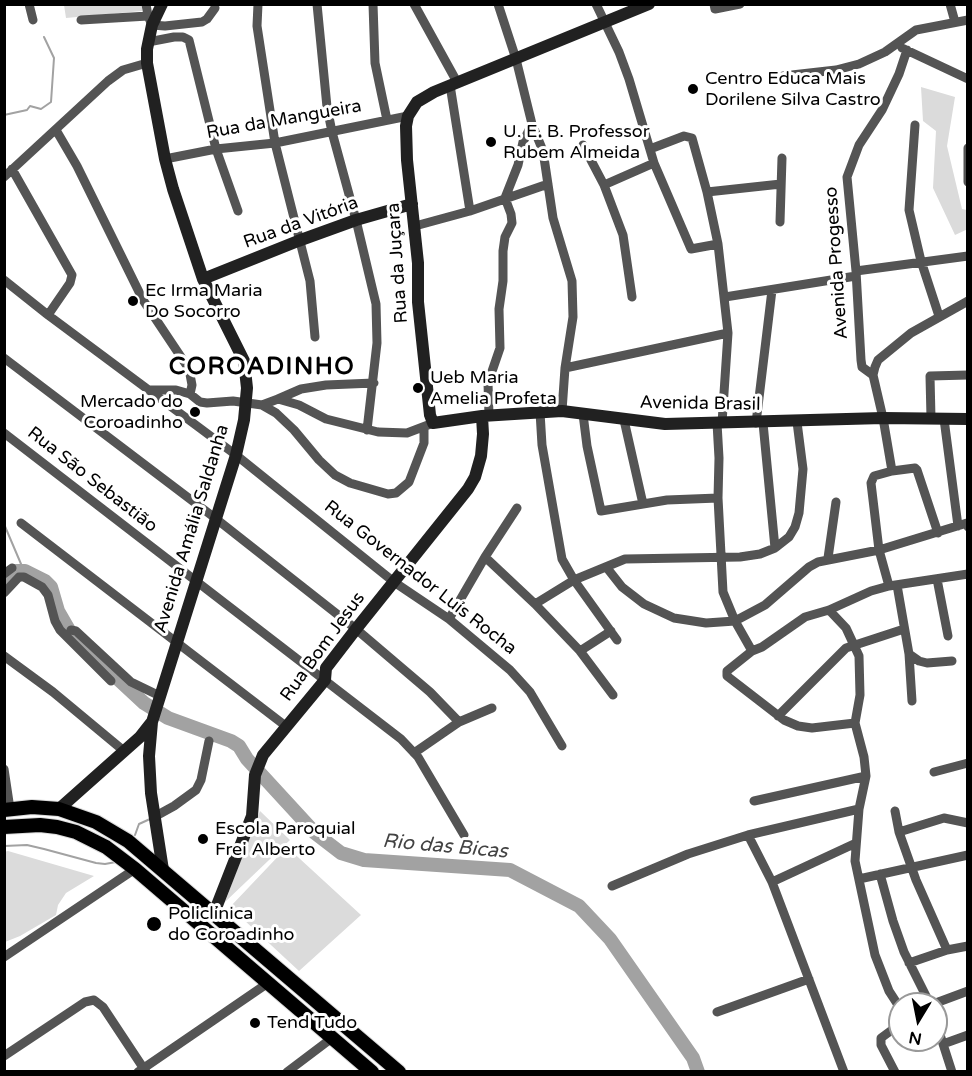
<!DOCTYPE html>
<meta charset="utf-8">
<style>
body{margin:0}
#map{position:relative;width:972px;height:1076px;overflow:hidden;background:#fff;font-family:"Varela Round",sans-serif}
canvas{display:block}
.frame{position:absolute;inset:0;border:6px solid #000;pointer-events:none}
.north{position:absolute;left:888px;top:992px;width:60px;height:60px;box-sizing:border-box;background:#fff;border:2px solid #999;border-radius:50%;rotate:190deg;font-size:16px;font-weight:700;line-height:24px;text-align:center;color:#000}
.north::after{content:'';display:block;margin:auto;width:21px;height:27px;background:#000;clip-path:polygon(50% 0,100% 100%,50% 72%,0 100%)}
</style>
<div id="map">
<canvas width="972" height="1076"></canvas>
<div class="frame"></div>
<div class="north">N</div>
</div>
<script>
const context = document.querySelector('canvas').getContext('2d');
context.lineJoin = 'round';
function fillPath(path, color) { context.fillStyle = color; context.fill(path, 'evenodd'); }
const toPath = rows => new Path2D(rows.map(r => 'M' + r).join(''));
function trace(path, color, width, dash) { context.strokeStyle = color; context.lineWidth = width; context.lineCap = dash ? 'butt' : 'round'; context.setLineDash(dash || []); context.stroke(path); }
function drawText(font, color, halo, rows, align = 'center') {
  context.font = font + ' "Varela Round",sans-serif'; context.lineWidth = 6; context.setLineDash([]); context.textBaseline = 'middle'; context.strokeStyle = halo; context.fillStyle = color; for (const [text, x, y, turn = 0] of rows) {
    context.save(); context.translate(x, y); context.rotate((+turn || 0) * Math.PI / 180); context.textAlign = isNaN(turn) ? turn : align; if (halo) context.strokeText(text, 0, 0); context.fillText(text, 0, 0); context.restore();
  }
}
fillPath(toPath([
 [64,5,142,5,142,11,66,18],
 [921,87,955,97,947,146,962,209,967,210,968,229,955,235,933,188,936,131,923,121],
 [260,811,290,840,225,902,243,854],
 [287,847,361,915,299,971,230,907],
 [8,851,94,876,66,893,58,905,56,915,20,936,5,942,4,852]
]), '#dbdbdb');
trace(toPath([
 [4,115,27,110,30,106,41,109,51,102,54,58,44,37],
 [4,524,24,571],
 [135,835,139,824,150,819],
 [4,846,27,845,44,849,96,863,105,864,116,862]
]), '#a2a2a2', 2);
trace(toPath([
 [4,583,15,571,25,571,45,581,51,587,58,611,73,637,144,703,168,718,231,741,239,746,247,759,315,833,341,853,364,860,510,870,579,906,610,939,693,1058,698,1072]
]), '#a2a2a2', 14);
const primary = toPath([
 [4,810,32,807,59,809,96,822,128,841,399,1072],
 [4,827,40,825,57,827,76,832,106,847,135,869,372,1072]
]);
trace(primary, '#dbdbdb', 16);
trace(toPath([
 [29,4,33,20],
 [146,4,148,16,152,25,165,26,202,22,207,19,215,8],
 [258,4,257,26,275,143,310,281,315,337],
 [317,4,327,107,332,132,356,220,376,304,377,343,367,430],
 [373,4,375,63,387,120],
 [414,4,457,82],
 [498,4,516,59,532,124,543,151,553,218,572,281,573,317,565,368,562,411],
 [596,4,619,52,629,79,654,163,691,249,718,244],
 [714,4,715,9,740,4],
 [950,4,955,22],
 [81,20,148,16],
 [148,42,174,37,183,37,189,40,216,149,238,211],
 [902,48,968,79],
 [783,76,836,70,859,64,885,52,916,30,968,20],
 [450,85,470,211],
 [915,125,909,210,921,261,939,316],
 [56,130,77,166,143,300,189,369,192,385,190,394],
 [583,145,604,185,623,235,632,297],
 [968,148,968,182],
 [650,149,684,136,692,138,707,192,718,244,728,333,722,423],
 [165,159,216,149,275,143,408,116],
 [12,169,72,275,70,283,48,315],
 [4,177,108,81,123,70,147,63],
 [604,185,654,163],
 [707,192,781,184],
 [780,222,782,158],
 [415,226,470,211,548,184],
 [856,271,968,256],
 [4,280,48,315,236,455,394,582,449,619,510,670,530,692,562,746],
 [725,297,856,276],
 [4,358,215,518,356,629,430,692,459,722],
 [565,368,728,333],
 [873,375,862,367,861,360,856,271,847,177,859,145,882,110,899,74,907,50],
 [148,390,176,390,190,394,200,402,207,403,233,401,262,405,276,413,294,430,319,460,335,475,350,483,388,494,396,493,409,482,424,443,424,427],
 [278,399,301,389,326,385,374,383],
 [262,405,278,399,299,405,326,419,378,432,407,433,428,425],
 [540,412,542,445,562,559,574,580,617,640],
 [583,414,587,446,601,511,667,500,718,498],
 [489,415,488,383,500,348,499,309,503,281,503,251,505,237,512,223,511,214,505,198,518,165,523,142,532,124],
 [931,418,930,376,968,375],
 [944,419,958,526],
 [624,420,643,504],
 [717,423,719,458,718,498,723,592,735,621,752,651],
 [756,423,772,290],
 [763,423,775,548],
 [4,433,401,739,418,757,464,835],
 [892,471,883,418,873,375,875,367,878,360,911,333,968,301],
 [21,523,287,727],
 [485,557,535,604,580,651,613,695],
 [828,558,836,502],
 [607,568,622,587,644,604,674,618,706,623,735,621,765,605,809,567,818,562,879,550,967,523,968,527],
 [4,574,12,568],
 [937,579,948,636],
 [897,585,909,654,912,701],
 [889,586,879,550,871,483,874,476,892,471,915,468,917,470,938,533],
 [4,593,19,577,24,577,42,587,48,595,55,621,60,630,111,681],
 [535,604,574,580,625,559,740,557,760,554,775,548,789,537,795,527,799,513,803,469,797,422],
 [829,610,846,628,859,656,860,695,855,723,864,757,866,776,859,809,855,861,875,955,889,991,900,1008],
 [449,619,485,557,517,508],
 [71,630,76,631,131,682,160,696],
 [580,651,611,631],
 [909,654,919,661,927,663,952,661],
 [4,656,53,692,124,751],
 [778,716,846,648,904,629],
 [855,723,812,728,798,726,784,720,727,676,727,671,752,651,762,647,805,617,829,610,871,591,889,586,968,574],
 [414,753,459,722,492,708],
 [4,769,10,809],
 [934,772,968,763],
 [754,801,866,776],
 [895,811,899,832,916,880,947,950],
 [154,817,174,806,196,790,201,780,209,741],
 [899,832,944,818,968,823],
 [748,835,772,882,844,1072],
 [880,874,893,921,904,952,930,1004],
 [859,879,968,855],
 [772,882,856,843],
 [612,886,688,854,748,835,859,809],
 [4,957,135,869],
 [909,963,947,950,968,946],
 [933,1004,968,991],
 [717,1012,809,979],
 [936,1022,952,1072],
 [943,1044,968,1035],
 [4,1056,85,1002,94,1000,103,1007,146,1072],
 [138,1072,268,983],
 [287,1072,332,1038],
 [895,1072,881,1045,881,1038,900,1024]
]), '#545454', 9);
trace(toPath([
 [162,4,152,25,147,49,147,63,165,159,173,189,203,279,244,361,247,388,244,420,236,455,152,722,149,756,151,793,163,870],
 [649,4,434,92,417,102,408,116,406,126,407,160,418,263,418,302,430,415,433,423,482,416,562,411,665,424,883,418,968,419],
 [203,279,298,241,356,220,412,204],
 [59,809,140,737,151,723],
 [214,913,252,816,255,775,263,755,325,680,326,668,356,629,468,489,475,477,481,456,483,434,482,416]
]), '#212121', 12);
trace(primary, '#000', 14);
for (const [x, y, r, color] of [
 [693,89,6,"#000"],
 [491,142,6,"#000"],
 [133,301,6,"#000"],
 [418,388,6,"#000"],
 [195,412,6,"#000"],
 [203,839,6,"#000"],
 [154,924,8,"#000"],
 [255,1023,6,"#000"]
]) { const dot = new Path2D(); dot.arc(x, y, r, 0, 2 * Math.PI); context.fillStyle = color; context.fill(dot); trace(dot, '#fff', 2); }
drawText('18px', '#000', '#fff', [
 ["Centro Educa Mais",705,79],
 ["Dorilene Silva Castro",705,100],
 ["U. E. B. Professor",503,132],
 ["Rubem Almeida",503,153],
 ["Ec Irma Maria",145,291],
 ["Do Socorro",145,312],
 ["Ueb Maria",430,378],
 ["Amelia Profeta",430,399],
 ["Mercado do",183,402,"right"],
 ["Coroadinho",183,423,"right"],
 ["Escola Paroquial",215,829],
 ["Frei Alberto",215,850],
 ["Policlínica",168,914],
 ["do Coroadinho",168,935],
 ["Tend Tudo",267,1023]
], 'left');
drawText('18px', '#000', '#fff', [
 ["Rua da Mangueira",284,120,-10],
 ["Rua da Vitória",301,223,-20],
 ["Rua da Juçara",398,263,-94],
 ["Avenida Progesso",837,263,-94],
 ["Avenida Brasil",700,404,1],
 ["Rua São Sebastião",92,480,38],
 ["Avenida Amália Saldanha",192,529,-73],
 ["Rua Governador Luís Rocha",420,578,38],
 ["Rua Bom Jesus",323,647,-54]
]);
drawText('italic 20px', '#434343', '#fff', [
 ["Rio das Bicas",445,847,5]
]);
context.letterSpacing = '1.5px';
drawText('bold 24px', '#000', '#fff', [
 ["COROADINHO",262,368]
]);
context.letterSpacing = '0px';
</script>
